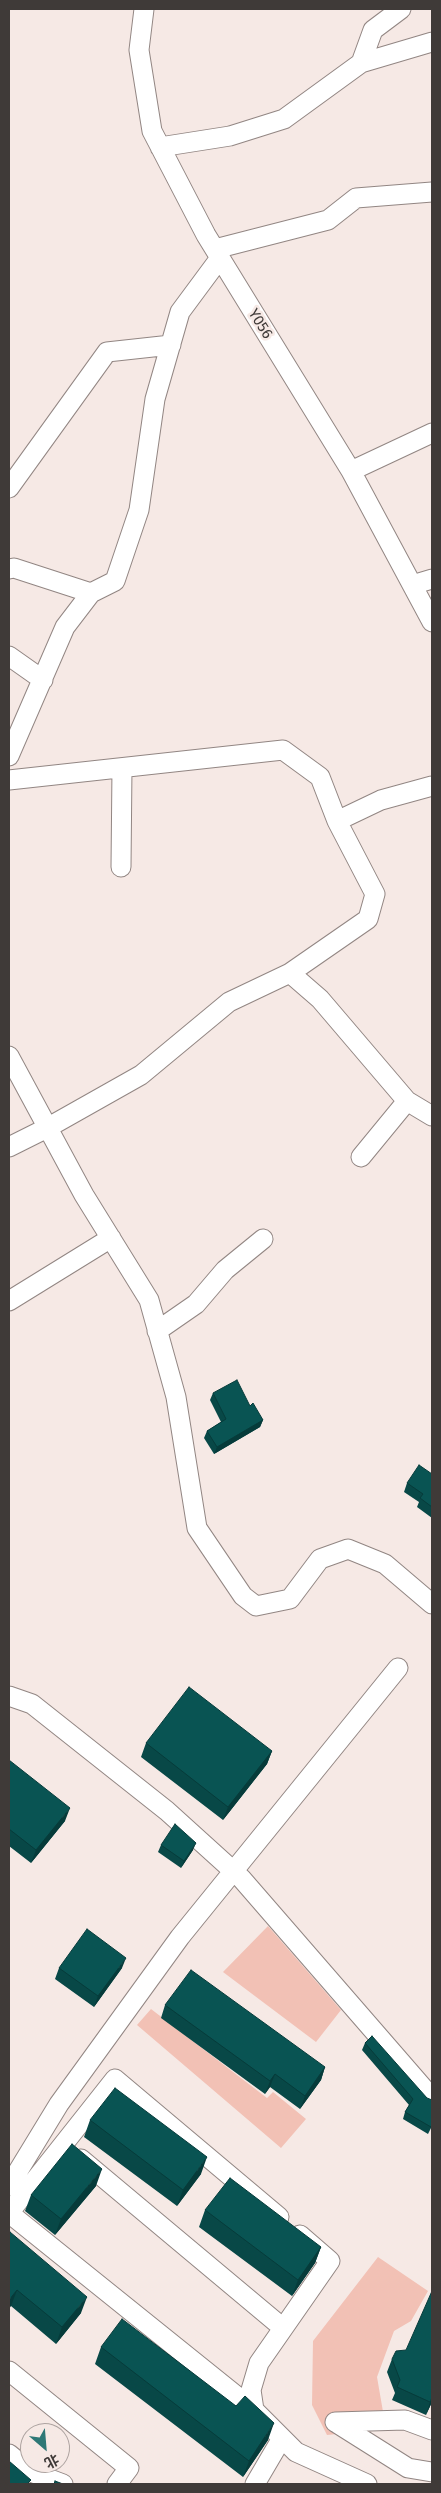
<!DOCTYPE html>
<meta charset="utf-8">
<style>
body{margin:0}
#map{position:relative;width:441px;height:2493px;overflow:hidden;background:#f6e9e5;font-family:"Fira Sans","Noto Sans SC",sans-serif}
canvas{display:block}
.frame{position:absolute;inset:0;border:10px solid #3f3a38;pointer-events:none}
.north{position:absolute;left:20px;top:2423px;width:50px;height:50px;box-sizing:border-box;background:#f6e9e5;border:1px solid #ada3a0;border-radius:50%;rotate:153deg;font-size:14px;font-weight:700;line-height:20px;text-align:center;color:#3f3a38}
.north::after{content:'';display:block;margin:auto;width:18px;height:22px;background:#2e7876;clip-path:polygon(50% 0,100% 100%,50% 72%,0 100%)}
</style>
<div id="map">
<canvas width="441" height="2493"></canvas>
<div class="frame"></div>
<div class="north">北</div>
</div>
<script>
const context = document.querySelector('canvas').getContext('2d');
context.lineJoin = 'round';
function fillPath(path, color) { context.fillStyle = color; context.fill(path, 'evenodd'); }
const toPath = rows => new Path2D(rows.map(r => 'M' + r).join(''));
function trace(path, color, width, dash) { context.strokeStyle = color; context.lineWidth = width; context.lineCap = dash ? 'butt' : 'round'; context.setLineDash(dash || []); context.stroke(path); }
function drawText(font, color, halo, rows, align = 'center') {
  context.font = font + ' "Fira Sans",sans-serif'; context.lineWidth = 5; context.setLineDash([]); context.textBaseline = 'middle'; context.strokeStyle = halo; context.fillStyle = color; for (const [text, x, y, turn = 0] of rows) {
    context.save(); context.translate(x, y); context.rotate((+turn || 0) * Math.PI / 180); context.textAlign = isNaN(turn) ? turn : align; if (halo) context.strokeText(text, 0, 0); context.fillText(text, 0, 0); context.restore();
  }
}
fillPath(toPath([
 [268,1926,341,2010,316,2042,223,1972],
 [151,2009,267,2098,273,2092,306,2119,281,2148,137,2025],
 [378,2257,428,2291,411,2321,394,2331,377,2377,386,2429,327,2435,312,2405,313,2341]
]), '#f2c1b5');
const minor = toPath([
 [144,9,139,50,152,131,206,235,351,471,432,622],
 [361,63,373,30,401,9],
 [160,147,230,136,284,119,361,63,432,42],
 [215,249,328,220,356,198,432,192],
 [351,471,432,433],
 [9,488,107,352,171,345],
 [9,569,14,568,91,593],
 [412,585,432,579],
 [9,656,43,680],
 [9,756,65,627,91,593,115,581,139,510,155,399,180,312,220,258],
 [9,780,283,750,320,777,337,821],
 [121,867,122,768],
 [290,973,368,919,375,894,337,821,381,800,432,786],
 [9,1056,84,1195,149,1300,176,1397,197,1528,243,1596,256,1606,290,1599,320,1559,348,1549,385,1564,432,1604],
 [9,1147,47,1128,141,1075,229,1002,290,973,320,999,407,1101,432,1116],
 [361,1157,407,1101],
 [9,1301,111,1238],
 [157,1331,196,1304,225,1270,263,1239],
 [9,1696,32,1704,167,1811,241,1878,432,2098],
 [81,2159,283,2328],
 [9,2186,59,2104,180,1937,398,1668],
 [9,2213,115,2079,279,2217],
 [9,2213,254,2410],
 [300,2235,330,2261,259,2363,251,2390,254,2410,296,2452,367,2484],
 [9,2371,129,2468,117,2484],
 [335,2422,408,2468,432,2472],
 [335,2422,405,2420,432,2430],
 [9,2454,31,2472,63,2484],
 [255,2484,282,2438]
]);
trace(minor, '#928683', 21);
trace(minor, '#fff', 19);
fillPath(toPath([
 [213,1393,250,1406,263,1420,260,1427,214,1454,204,1438,207,1431,221,1422,210,1400],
 [432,1474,432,1518,417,1507,419,1502,404,1492,407,1483],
 [146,1743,272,1751,267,1764,223,1820,141,1757],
 [9,1760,65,1821,31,1863,9,1846],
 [161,1845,193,1850,181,1868,158,1852],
 [59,1968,122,1968,94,2007,55,1979],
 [165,2005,325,2067,321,2080,300,2109,270,2087,265,2094,161,2018],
 [372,2036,432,2126,428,2134,403,2119,405,2112,409,2105,362,2050,365,2043],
 [90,2120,201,2174,177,2206,84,2137],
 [96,2186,55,2235,25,2211,31,2195],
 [205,2210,321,2247,315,2263,292,2296,199,2227],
 [9,2234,81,2313,56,2344,11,2306],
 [101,2347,236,2406,268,2440,243,2477,95,2364],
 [392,2359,432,2402,426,2415,392,2400,395,2393,387,2372]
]), '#084847');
fillPath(toPath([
 [263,1420,260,1427,214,1454,217,1447],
 [272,1751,267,1764,223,1820,228,1807],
 [70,1808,65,1821,31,1863,36,1850],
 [196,1843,193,1850,181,1868,184,1861],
 [126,1958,122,1968,94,2007,98,1996],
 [325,2067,321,2080,300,2109,305,2096],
 [275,2074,270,2087,265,2094,270,2081],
 [207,2157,201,2174,177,2206,183,2190],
 [102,2169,96,2186,55,2235,61,2219],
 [321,2247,315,2263,292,2296,298,2280],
 [17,2290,11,2306,9,2309,9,2300],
 [87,2297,81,2313,56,2344,62,2327],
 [432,2398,432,2402,426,2415,430,2402],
 [274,2423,268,2440,243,2477,249,2461]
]), '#063b3a');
const building = toPath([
 [237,1380,250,1406,253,1403,263,1420,217,1447,207,1431,226,1419,213,1393,237,1380],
 [419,1465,432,1474,432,1507,420,1498,423,1494,407,1483,419,1465],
 [189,1687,272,1751,228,1807,146,1743,189,1687],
 [9,1760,70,1808,36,1850,9,1829,9,1760],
 [175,1824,196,1843,184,1861,161,1845,175,1824],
 [87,1929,126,1958,98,1996,59,1968,87,1929],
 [191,1970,325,2067,305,2096,275,2074,270,2081,165,2005,191,1970],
 [372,2036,427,2098,432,2100,432,2124,431,2127,405,2112,413,2099,365,2043,372,2036],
 [115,2088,207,2157,183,2190,90,2120,115,2088],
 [72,2144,102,2169,61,2219,31,2195,72,2144],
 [230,2178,321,2247,298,2280,205,2210,230,2178],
 [10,2232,87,2297,62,2327,17,2290,9,2300,9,2234,10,2232],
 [432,2291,432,2398,430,2402,397,2387,400,2380,392,2359,396,2351,406,2350,432,2291],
 [122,2319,236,2406,245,2396,274,2423,249,2461,101,2347,122,2319],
 [9,2461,31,2480,27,2484,9,2484,9,2461],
 [55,2481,63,2484,54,2484,55,2481]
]);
fillPath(building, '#095453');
trace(building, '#063b3a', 1);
drawText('15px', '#3f3a38', '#f6e9e5', [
 ["Y056",260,324,58]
]);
</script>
